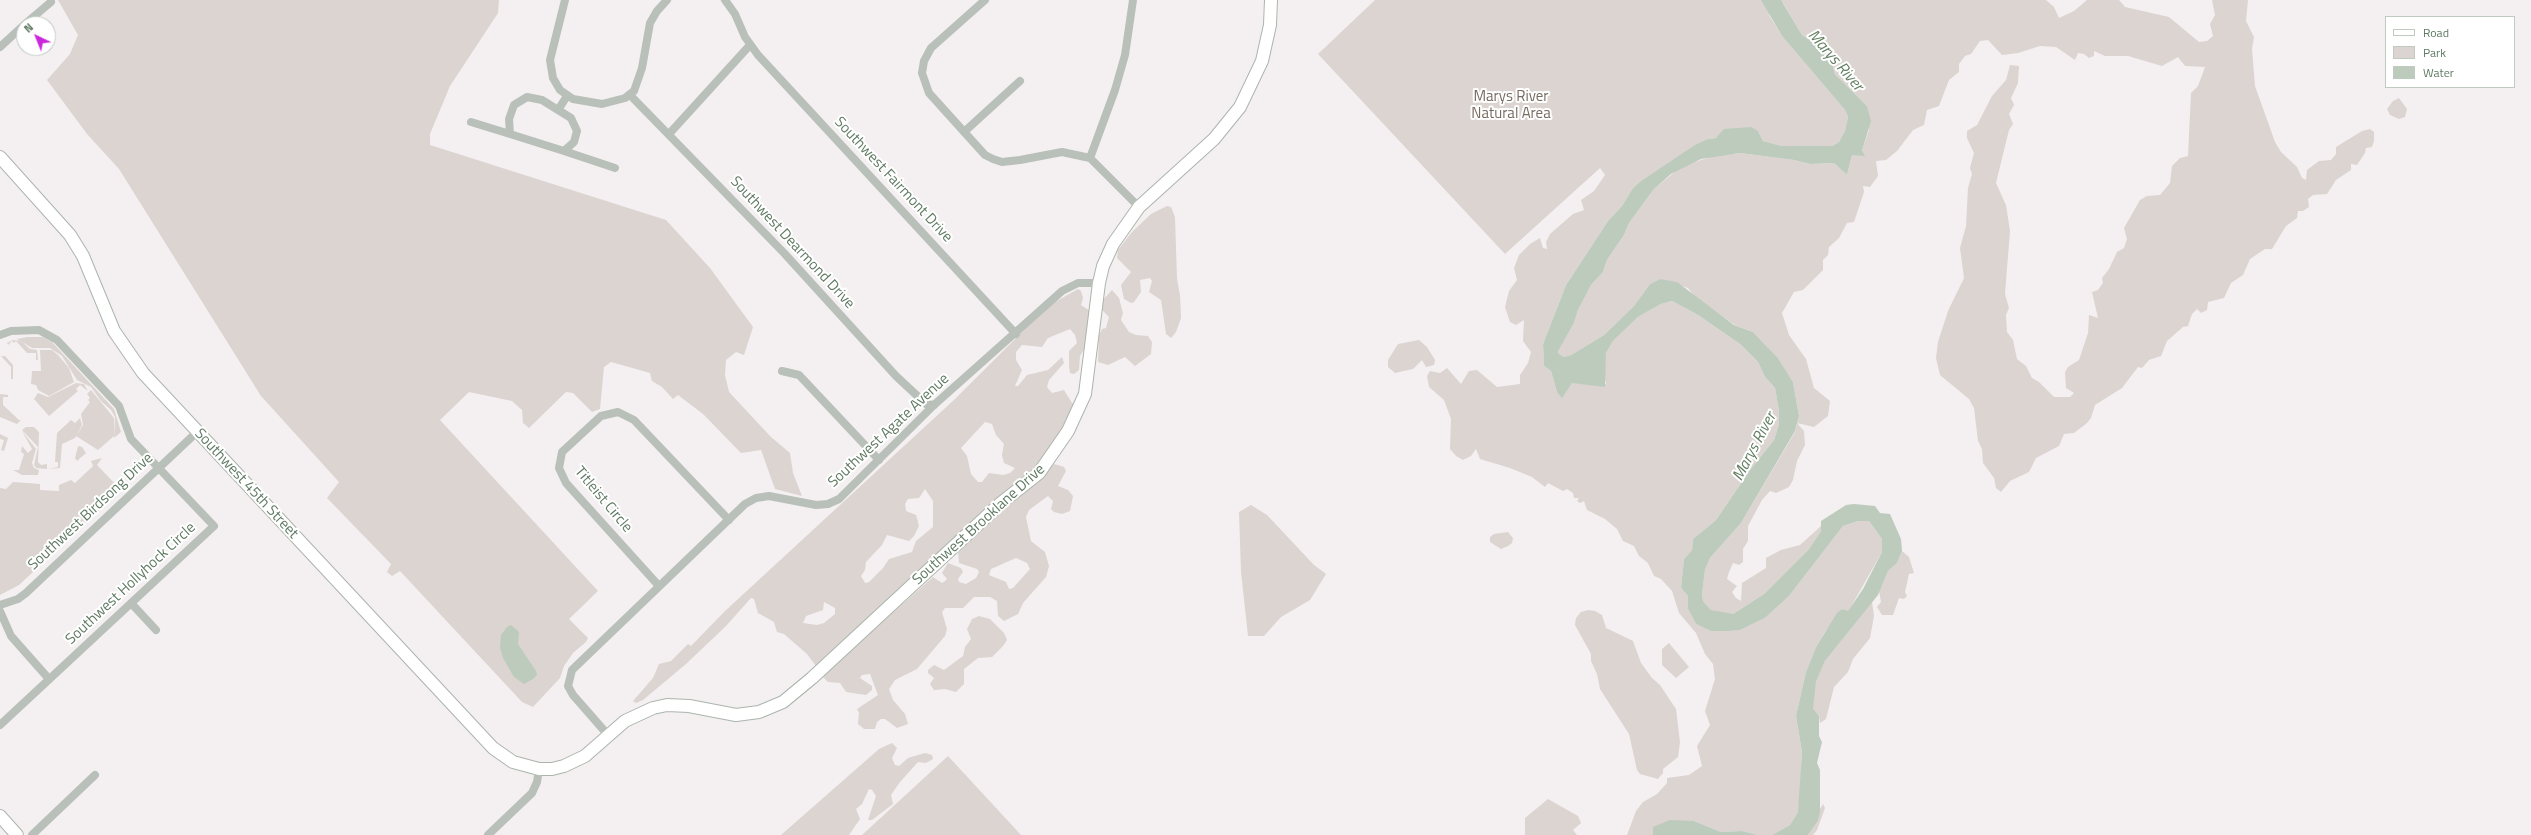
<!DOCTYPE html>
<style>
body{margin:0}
#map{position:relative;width:2531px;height:835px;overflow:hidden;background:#f4f0f1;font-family:"Titillium Web",sans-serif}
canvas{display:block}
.legend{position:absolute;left:2385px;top:16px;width:130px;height:72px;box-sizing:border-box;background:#fff;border:1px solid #bfcac1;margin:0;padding:5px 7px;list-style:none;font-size:12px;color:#607a63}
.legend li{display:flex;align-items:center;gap:8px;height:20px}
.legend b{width:20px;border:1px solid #bfcac1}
.north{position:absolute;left:16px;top:16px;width:40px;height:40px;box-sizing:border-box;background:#fff;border:1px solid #bfcac1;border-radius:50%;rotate:317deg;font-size:11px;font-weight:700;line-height:16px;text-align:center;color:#607a63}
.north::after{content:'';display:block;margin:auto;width:14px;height:18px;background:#ca28dc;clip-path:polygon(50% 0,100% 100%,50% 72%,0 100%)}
</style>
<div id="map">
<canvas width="2531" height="835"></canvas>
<ul class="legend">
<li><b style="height:5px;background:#fff"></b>Road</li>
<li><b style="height:11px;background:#dbd4d1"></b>Park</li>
<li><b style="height:11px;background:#bdcbbc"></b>Water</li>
</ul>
<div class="north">N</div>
</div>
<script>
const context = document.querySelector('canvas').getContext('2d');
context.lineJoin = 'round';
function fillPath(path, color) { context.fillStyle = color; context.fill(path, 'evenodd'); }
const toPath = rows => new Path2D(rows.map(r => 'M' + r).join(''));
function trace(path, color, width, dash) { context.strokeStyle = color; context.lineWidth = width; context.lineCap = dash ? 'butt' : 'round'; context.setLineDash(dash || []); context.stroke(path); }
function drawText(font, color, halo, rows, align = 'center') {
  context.font = font + ' "Titillium Web",sans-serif'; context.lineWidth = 4; context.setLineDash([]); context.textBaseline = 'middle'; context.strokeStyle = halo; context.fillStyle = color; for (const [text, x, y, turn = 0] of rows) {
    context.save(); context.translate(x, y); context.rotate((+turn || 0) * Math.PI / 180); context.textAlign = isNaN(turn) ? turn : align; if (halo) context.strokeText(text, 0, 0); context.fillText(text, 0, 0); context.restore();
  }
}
fillPath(toPath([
 [58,0,499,0,498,13,450,86,430,134,430,145,666,220,710,268,753,327,744,355,736,352,726,360,725,375,729,392,771,437,790,453,793,473,802,496,775,489,761,450,741,453,703,414,678,395,673,399,662,387,652,381,650,373,611,362,604,367,600,409,592,412,573,393,566,392,529,428,523,423,522,410,512,401,469,392,440,420,598,591,569,619,588,638,586,642,573,653,564,666,560,678,533,707,522,702,400,571,392,576,387,572,391,564,327,498,339,482,261,396,119,169,87,134,47,80,70,54,78,35],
 [1375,0,2046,0,2054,7,2059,18,2074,11,2087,0,2119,0,2125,7,2169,17,2199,42,2207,41,2213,36,2210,24,2215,15,2212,0,2248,0,2246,21,2254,37,2252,49,2255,86,2275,142,2281,152,2297,167,2302,178,2306,180,2307,170,2319,161,2331,160,2336,154,2336,147,2362,131,2370,129,2374,132,2374,141,2372,147,2366,148,2365,153,2357,165,2351,164,2351,170,2336,180,2327,194,2313,195,2308,199,2309,207,2303,211,2298,211,2297,218,2286,226,2272,249,2265,249,2250,259,2243,275,2231,283,2224,298,2208,302,2207,310,2201,313,2197,309,2192,314,2188,326,2183,327,2167,341,2161,356,2149,360,2142,368,2138,367,2122,388,2095,405,2091,418,2087,423,2074,433,2064,434,2059,446,2036,458,2029,472,2010,481,2001,492,1996,488,1994,478,1983,463,1982,449,1978,441,1974,408,1969,399,1940,375,1936,358,1938,342,1948,311,1964,278,1960,248,1966,226,1968,188,1972,174,1970,168,1974,153,1967,138,1967,131,1977,125,1992,96,2006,80,2010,65,2019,66,2018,83,2011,98,2014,105,2009,114,2013,124,2009,130,1996,183,2006,205,2010,231,2005,294,2009,308,2006,315,2007,332,2013,340,2017,359,2026,366,2032,378,2039,382,2054,397,2070,397,2074,393,2066,388,2065,372,2068,367,2079,360,2088,333,2089,315,2098,318,2092,292,2098,290,2103,283,2102,278,2109,269,2117,252,2124,248,2127,239,2124,228,2140,200,2147,196,2160,195,2170,183,2172,166,2180,158,2188,156,2191,93,2198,86,2205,67,2185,66,2178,57,2162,66,2128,56,2105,56,2094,51,2094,56,2089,58,2084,54,2078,53,2075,60,2056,47,2040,46,2018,53,2002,55,1988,40,1980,41,1971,54,1965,56,1959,64,1959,72,1949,80,1939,106,1927,110,1924,125,1913,130,1897,151,1886,160,1876,161,1878,176,1870,187,1863,186,1864,192,1854,222,1847,223,1839,238,1829,247,1828,255,1823,260,1823,270,1803,290,1794,292,1782,313,1789,335,1806,359,1814,388,1830,401,1828,416,1814,427,1797,423,1804,431,1805,445,1797,461,1793,480,1789,487,1776,493,1770,491,1762,500,1748,526,1748,541,1743,549,1743,562,1739,565,1733,563,1729,572,1727,579,1737,586,1732,592,1736,598,1741,601,1742,583,1766,568,1766,558,1781,550,1800,545,1821,526,1821,531,1809,549,1764,594,1733,614,1725,614,1711,610,1703,601,1702,594,1705,570,1710,558,1741,523,1795,432,1799,416,1793,382,1778,358,1753,332,1735,325,1695,297,1688,288,1660,279,1650,284,1634,306,1604,335,1571,355,1564,357,1559,354,1558,350,1574,323,1578,310,1591,285,1603,272,1607,260,1624,235,1629,223,1654,189,1682,166,1714,156,1740,153,1794,160,1810,164,1834,163,1847,175,1852,155,1862,151,1869,130,1867,106,1835,74,1832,63,1815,43,1802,35,1783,3,1769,15,1782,36,1845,110,1848,117,1845,131,1839,142,1832,146,1782,146,1763,141,1758,131,1708,139,1641,181,1633,188,1622,206,1608,221,1566,285,1543,344,1544,366,1551,371,1557,392,1564,392,1572,383,1606,384,1604,375,1606,353,1613,341,1638,317,1661,304,1672,301,1698,315,1740,344,1758,362,1765,377,1775,388,1779,411,1779,424,1774,440,1750,470,1716,520,1693,539,1692,550,1684,559,1681,588,1688,596,1688,609,1696,624,1712,631,1740,630,1765,618,1789,596,1843,526,1858,521,1869,521,1882,539,1882,552,1848,612,1842,609,1825,632,1816,647,1806,672,1796,716,1802,752,1800,797,1798,812,1790,825,1772,835,1758,835,1742,831,1721,832,1694,821,1654,827,1653,835,1627,835,1636,811,1643,802,1657,794,1667,783,1667,778,1689,775,1702,766,1697,746,1710,725,1705,711,1715,679,1713,664,1705,654,1696,633,1679,613,1672,591,1661,579,1654,576,1648,563,1639,556,1634,546,1623,541,1617,529,1605,519,1587,510,1584,501,1580,503,1577,501,1579,498,1574,498,1573,493,1567,489,1563,491,1548,483,1545,487,1532,477,1510,468,1480,459,1476,449,1471,456,1463,460,1456,456,1450,449,1451,419,1444,400,1429,387,1427,376,1430,371,1440,373,1447,368,1461,384,1469,371,1477,370,1497,387,1520,384,1520,375,1528,363,1531,352,1523,341,1524,320,1516,325,1510,322,1505,307,1509,291,1517,280,1514,268,1519,255,1530,244,1540,238,1543,248,1547,249,1546,242,1550,234,1573,214,1584,210,1581,200,1594,191,1605,175,1600,168,1505,254,1318,54],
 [2399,98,2407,109,2405,117,2399,119,2390,115,2387,109,2393,101],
 [1167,206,1171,207,1175,217,1177,279,1180,295,1181,318,1176,332,1171,338,1166,334,1161,300,1149,292,1152,281,1150,278,1140,280,1141,292,1134,302,1131,303,1124,299,1121,285,1131,272,1117,258,1118,250,1132,232,1151,214],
 [1078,289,1081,291,1083,298,1081,305,1090,311,1086,346,1080,356,1079,370,1074,374,1070,373,1069,366,1069,351,1077,343,1075,335,1070,329,1048,338,1042,347,1022,345,1016,352,1016,360,1022,370,1015,386,1018,386,1027,375,1048,370,1062,357,1064,363,1049,380,1047,387,1052,393,1064,390,1072,403,1076,403,1072,416,1032,473,820,667,816,666,807,654,784,634,777,632,774,622,758,613,754,599,751,598,726,626,686,664,643,700,636,703,633,701,653,678,659,664,671,661,688,644,691,646,725,611,955,399,1026,328,1055,302],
 [985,422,992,424,996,435,1004,444,1002,455,1004,463,1015,468,1010,473,1003,475,989,473,982,482,978,482,971,474,967,456,961,448],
 [925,489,933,501,933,527,916,541,912,552,889,559,883,568,869,582,865,583,861,576,865,570,866,562,882,545,887,535,909,541,914,536,919,526,917,518,916,515,906,511,905,504,908,499,919,498],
 [824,602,835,608,835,614,824,623,817,625,803,623,806,616,823,610],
 [1112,290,1119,298,1123,313,1121,320,1129,332,1136,335,1148,336,1152,342,1151,354,1135,366,1125,357,1108,365,1098,362,1099,335,1102,329,1106,328,1109,317,1101,309,1102,301],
 [27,337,43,337,52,342,114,409,121,432,114,438,115,417,111,410,101,401,91,387,77,380,62,356,50,348,32,348,17,339],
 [13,340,21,341,30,349,37,350,38,360,36,360,36,353,27,353,16,341,14,343,12,341,8,345,7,343],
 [1419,340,1427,347,1435,360,1434,365,1426,367,1422,360,1413,369,1395,373,1388,367,1388,360,1398,344],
 [40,350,52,350,58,355,69,368,74,382,49,396,38,390,36,385,31,384,32,371,41,371],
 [1,356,5,356,13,365,13,379,11,379,11,367],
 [76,383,84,384,88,391,80,385,76,389,78,391,49,416,34,399,38,393,48,397],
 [91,390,114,418,114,436,98,450,76,436,83,425,81,414,90,402,88,400,90,398,87,394],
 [0,394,8,395,8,397,3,397,3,405,19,420,21,420,17,424,0,417],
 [80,418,82,425,75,438,62,444,60,468,48,469,58,467,58,462,55,462,57,433,71,420,75,423],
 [26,427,34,427,39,432,38,462,41,465,47,464,47,469,36,468,34,465,38,447,22,430],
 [22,431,36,449,32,463,34,468,39,470,38,475,22,475,13,470,19,470,24,454,21,452,22,446,28,453,32,449],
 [0,434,8,438,4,451,1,450,4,440,0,439],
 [78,446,82,447,86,453,77,461,75,458],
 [102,458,97,465,121,490,19,585,0,595,0,488,6,489,13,482,40,484,40,490,59,491,59,485,71,480,75,483,93,466,91,461],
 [1054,464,1064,467,1066,471,1058,486,1068,490,1073,496,1070,511,1062,514,1054,512,1051,509,1053,501,1048,496,1029,510,1026,517,1031,541,1045,552,1049,566,1046,577,1023,603,1018,614,1004,621,998,616,997,601,990,597,974,597,963,608,945,608,942,612,947,629,945,636,917,669,895,680,889,689,893,700,905,714,908,724,897,728,885,719,881,719,877,722,875,729,864,729,858,724,859,713,857,709,878,695,870,674,862,675,860,678,872,686,872,690,866,695,846,692,840,683,828,682,823,677,825,673,933,577,942,583,945,581,947,579,942,573,948,563,961,568,963,572,958,579,959,582,966,584,976,578,979,572,977,569,959,563,958,552,1014,498,1037,482],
 [1016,558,1027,563,1030,569,1013,588,1009,589,1006,582,989,575,991,569],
 [1251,505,1267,515,1314,565,1326,574,1310,600,1281,617,1264,636,1248,636,1241,572,1239,512],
 [1508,532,1513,538,1512,543,1508,546,1501,549,1490,542,1490,537,1494,534],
 [1902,551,1909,557,1914,573,1909,574,1905,592,1907,596,1904,599,1899,598,1893,615,1882,615,1877,607,1881,602,1879,591,1888,571,1897,563],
 [1872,602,1874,616,1870,638,1853,659,1848,672,1834,687,1826,719,1820,723,1819,716,1813,708,1813,698,1816,682,1825,661],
 [1588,610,1595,611,1602,615,1606,628,1633,641,1641,663,1652,678,1660,685,1676,709,1680,742,1678,757,1663,769,1663,773,1658,779,1640,774,1637,770,1629,734,1600,689,1597,674,1591,661,1591,654,1575,625,1576,618,1581,612],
 [979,616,990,619,1004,633,1007,640,1003,646,992,657,978,658,964,669,964,684,956,692,945,689,934,690,930,684,934,678,928,673,928,670,934,665,944,670,963,656,965,647,971,639,967,629,972,619],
 [1669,643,1689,667,1676,678,1662,665,1662,649],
 [892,743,897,748,892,758,895,765,899,766,908,758,925,753,932,755,933,759,926,763,918,762,900,782,891,795,893,804,872,820,868,820,876,796,872,790,869,789,862,804,856,809,860,819,849,835,781,835,879,749],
 [948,756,1021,835,862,835],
 [1548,799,1578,816,1581,823,1573,830,1577,835,1525,835,1525,818],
 [1823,804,1825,808,1817,830,1813,835,1808,835,1818,821,1820,809]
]), '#dbd4d1');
fillPath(toPath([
 [1761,0,1781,0,1802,35,1815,43,1832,63,1835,74,1867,106,1871,121,1862,151,1865,156,1852,155,1847,175,1834,163,1810,164,1794,160,1740,153,1701,159,1671,174,1654,189,1629,223,1624,235,1607,260,1603,272,1591,285,1578,310,1574,323,1558,351,1559,354,1564,357,1571,355,1604,335,1634,306,1650,284,1660,279,1677,282,1734,325,1753,332,1778,358,1793,382,1799,416,1795,431,1741,523,1710,558,1705,570,1702,594,1703,601,1711,610,1733,614,1764,594,1809,549,1821,531,1821,521,1846,505,1854,504,1875,506,1880,513,1890,514,1901,539,1902,551,1897,563,1888,571,1878,595,1825,661,1816,682,1813,708,1819,716,1819,736,1822,742,1817,763,1820,770,1820,812,1818,821,1808,835,1772,835,1790,825,1798,812,1802,752,1796,716,1806,672,1816,647,1837,613,1842,609,1848,611,1863,589,1882,552,1882,539,1869,521,1858,521,1843,526,1789,596,1765,618,1740,630,1728,631,1711,631,1696,624,1688,609,1688,596,1681,588,1684,559,1692,550,1693,539,1716,520,1750,470,1774,440,1779,424,1779,411,1775,388,1765,377,1758,362,1740,344,1698,315,1672,301,1661,304,1638,317,1613,341,1606,353,1605,387,1572,383,1562,398,1557,392,1551,371,1544,366,1543,344,1566,285,1608,221,1622,206,1633,188,1641,181,1695,145,1708,139,1716,138,1724,129,1751,127,1758,131,1763,141,1782,146,1832,146,1839,142,1845,131,1848,117,1845,110,1782,36],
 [511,625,519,632,518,644,536,671,537,675,533,679,524,684,514,677,503,658,500,648,501,635,507,627],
 [1670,820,1694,821,1721,832,1742,831,1758,835,1653,835,1653,827]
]), '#bdcbbc');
const secondary = toPath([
 [0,157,70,235,83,256,114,331,143,373,493,748,513,762,539,769,552,769,564,766,585,756,625,721,653,708,667,705,689,706,736,715,759,712,783,702,812,678,1001,503,1039,473,1068,431,1085,394,1099,283,1103,266,1113,244,1139,207,1214,139,1240,107,1262,61,1270,25,1271,0],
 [0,816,17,835]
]);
trace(secondary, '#abb5ac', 14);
trace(toPath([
 [565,0,550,60,553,78,560,90,573,99,602,104,625,98,634,91,642,68,650,23,657,11,667,0],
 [725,0,735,14,745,37,758,55,1016,334],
 [985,0,931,48,924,61,922,73,929,93,985,155,993,159,1002,162,1020,160,1062,152,1090,158,1139,207],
 [25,24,51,2],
 [0,47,24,25],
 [630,95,784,253,896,376,926,404,934,405],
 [558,110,567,96],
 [471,122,510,134,564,151,574,142,577,131,571,118,542,100,527,97,514,105,509,119,510,134],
 [964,132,1020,81],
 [669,134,750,45],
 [564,151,615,168],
 [1090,158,1115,90,1125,55,1133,0],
 [0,335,11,331,39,330,57,340,119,406,131,439,214,526,0,725],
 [782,371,799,375,879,460],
 [659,586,566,483,559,468,562,452,601,416,618,412,634,420,729,520],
 [131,603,156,630],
 [0,605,18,599,26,593,197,432],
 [0,611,11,636,49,679],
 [608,735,573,695,568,686,572,670,745,504,756,498,769,496,816,505,828,504,839,499,934,405,1062,291,1078,283,1099,283],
 [32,835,95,775],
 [488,835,532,793,537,782,539,769]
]), '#b8c0b9', 8);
trace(secondary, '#fff', 12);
drawText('15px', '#776c62', '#fff', [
 ["Marys River",1511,97],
 ["Natural Area",1511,114]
]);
drawText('15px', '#607a63', '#fff', [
 ["Southwest Fairmont Drive",893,180,47],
 ["Southwest Dearmond Drive",792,243,47],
 ["Southwest Agate Avenue",889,431,-43],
 ["Southwest 45th Street",246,484,47],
 ["Titleist Circle",603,500,50],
 ["Southwest Birdsong Drive",91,512,-43],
 ["Southwest Brooklane Drive",979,525,-42],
 ["Southwest Hollyhock Circle",131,584,-43]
]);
drawText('italic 16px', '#617e5f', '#fff', [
 ["Marys River",1835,61,49],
 ["Marys River",1755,447,-62]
]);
</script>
